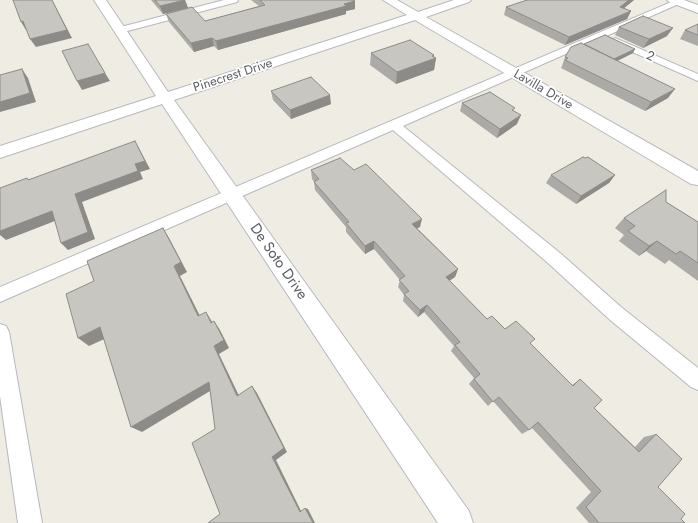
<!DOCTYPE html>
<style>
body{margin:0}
canvas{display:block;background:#eeece3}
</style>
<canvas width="698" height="523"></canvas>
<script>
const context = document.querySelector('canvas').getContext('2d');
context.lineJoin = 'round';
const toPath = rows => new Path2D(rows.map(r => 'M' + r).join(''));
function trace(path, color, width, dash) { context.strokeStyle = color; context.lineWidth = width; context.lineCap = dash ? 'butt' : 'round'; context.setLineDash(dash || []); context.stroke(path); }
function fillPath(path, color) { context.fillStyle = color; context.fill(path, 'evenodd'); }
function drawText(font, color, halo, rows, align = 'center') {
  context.font = font + ' Jost,sans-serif'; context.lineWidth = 3.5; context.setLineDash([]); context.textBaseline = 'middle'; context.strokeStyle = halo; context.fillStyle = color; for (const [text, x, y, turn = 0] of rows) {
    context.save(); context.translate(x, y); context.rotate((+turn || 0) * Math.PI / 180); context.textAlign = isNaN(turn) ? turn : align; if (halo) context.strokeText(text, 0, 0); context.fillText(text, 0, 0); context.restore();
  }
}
const service = toPath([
 [224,0,238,0,237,2,120,33,115,30,117,28,224,0],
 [676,0,681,0,683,2,403,126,560,253,621,307,698,368,698,390,691,387,609,319,548,263,393,130,0,302,0,287,676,0],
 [615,38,698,74,698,81,612,43,610,41,615,38],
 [0,324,6,326,9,332,42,523,18,523,0,396,0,324]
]);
const minor = toPath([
 [94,0,106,0,168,92,407,15,383,0,397,0,418,12,454,0,471,0,469,2,426,17,698,171,698,185,691,184,415,20,174,100,469,511,473,523,438,523,162,104,0,158,0,146,156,96,94,0],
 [667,0,684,0,698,5,698,13,669,2,667,0]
]);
trace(service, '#b6b9bd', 2);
trace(minor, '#b6b9bd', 2);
fillPath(service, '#fff');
fillPath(minor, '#fff');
fillPath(toPath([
 [151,0,185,0,188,8,163,14],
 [251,0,353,0,355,1,355,9,346,11,346,14,218,50,214,46,194,52,169,22,166,14,205,21,259,6],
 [527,0,634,0,624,8,631,11,627,19,565,45,504,15,506,7],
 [698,24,698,46,680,39,685,30],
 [619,27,667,36,643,48,615,35],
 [584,44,635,49,633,53,617,61,668,98,645,111,561,68,562,66,565,57],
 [371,53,433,57,436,58,434,70,396,84,370,65],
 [271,91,331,104,291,119,273,100],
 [462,103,514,111,517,124,497,138,460,111],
 [311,170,420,227,417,228,458,269,455,277,449,281,487,319,530,343,572,385,580,379,594,408,635,447,644,437,656,434,658,487,681,519,685,523,589,523,576,508,591,492,532,428,529,430,522,434,493,401,488,406,469,384,474,378,451,351,454,346,424,312,418,317,403,301,404,295,398,287,400,280,374,249,365,254,346,232,346,227,315,190,314,182,312,179],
 [551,175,615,175,609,183,576,204,546,183],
 [666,202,698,222,698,281,669,260,665,264,646,251,639,256,619,241,624,235,615,228,624,218]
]), '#acaaa6');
fillPath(toPath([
 [52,0,72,38,36,47,30,39],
 [185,0,188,8,163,14,160,6],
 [629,0,634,0,616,15,620,7],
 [355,1,355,9,346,11,346,14,218,50,216,41],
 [631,11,627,19,565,45,569,37],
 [23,21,28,30,26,30,21,22],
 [673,28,667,36,643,48,649,39],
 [212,38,214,46,194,52,191,43],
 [635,49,633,53,607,66,610,61],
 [434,55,433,59,436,58,434,70,396,84,397,72],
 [22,69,28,78,36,102,0,112,0,102],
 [105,73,110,81,82,90,77,81],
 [675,89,668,98,645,111,651,102],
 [330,95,331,104,291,119,290,110],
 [521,115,517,124,497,138,500,129],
 [135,141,150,169,140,172,143,179,82,202,95,239,68,250,61,243,75,194,135,164],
 [615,175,609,183,576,204,581,196],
 [52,211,60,219,6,240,0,235,0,231],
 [422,219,420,227,410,232,412,224],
 [163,228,169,238,187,272,180,276,204,324,198,316,174,266],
 [374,241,374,249,365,254,365,246],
 [657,241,646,251,639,256,649,246],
 [458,269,455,277,443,285,446,277],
 [427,305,424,312,418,317,420,310],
 [206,312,211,320,217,331,211,323],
 [214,321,220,330,229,348,219,354,242,402,237,396,214,346],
 [100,327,111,336,89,346,78,338],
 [209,382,215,388,142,432,131,427],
 [252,386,257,393,287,452,276,460,302,513,300,512,272,457],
 [305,508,308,509,315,523,313,523]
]), '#8c8b87');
const building = toPath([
 [13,0,52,0,67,30,30,39,23,21,21,22,13,0],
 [155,0,185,0,160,6,155,0],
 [260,0,353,0,355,1,344,4,346,6,216,41,212,38,191,43,166,14,192,7,205,21,265,5,260,0],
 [527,0,629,0,620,7,631,11,569,37,506,7,527,0],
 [643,16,673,28,649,39,619,27,643,16],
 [698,24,698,35,685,30,698,24],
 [605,35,635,49,614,59,584,44,605,35],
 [410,40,434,55,432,56,436,58,397,72,371,53,410,40],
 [581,43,675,89,651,102,565,60,568,58,565,57,571,47,581,43],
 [88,44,105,73,77,81,62,51,88,44],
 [22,69,30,93,0,102,0,75,22,69],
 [311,77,330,95,290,110,271,91,311,77],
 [490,92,515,108,512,110,521,115,500,129,462,103,490,92],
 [135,141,145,161,135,164,138,171,75,194,88,232,61,243,52,211,0,231,0,188,27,178,28,180,135,141],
 [583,157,585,158,588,157,615,175,581,196,551,175,583,157],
 [340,158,354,170,366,164,422,219,412,224,458,269,446,277,487,319,492,316,505,329,516,321,535,339,530,343,573,386,580,379,602,400,594,408,639,452,656,434,682,459,658,487,685,514,681,519,685,523,599,523,586,507,601,491,538,422,529,430,499,397,493,402,474,379,480,374,455,345,460,342,427,305,420,310,404,294,409,291,399,280,405,276,374,241,365,246,346,223,349,222,314,182,319,179,311,170,340,158],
 [666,190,666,202,698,222,698,263,680,251,676,254,657,241,649,246,628,231,635,226,624,218,666,190],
 [163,228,181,262,174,266,198,316,206,312,211,323,214,321,224,340,214,346,237,396,252,386,284,448,272,457,300,512,305,508,313,523,208,523,220,514,192,443,215,429,209,382,131,427,100,327,78,338,66,294,94,281,87,261,163,228]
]);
fillPath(building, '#c8c6c1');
trace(building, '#8c8b87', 1);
drawText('13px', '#5b5f64', '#fff', [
 ["2",650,57,24],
 ["Pinecrest Drive",233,76,-18],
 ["Lavilla Drive",543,90,30]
]);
drawText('15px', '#5b5f64', '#fff', [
 ["De Soto Drive",278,262,55]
]);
</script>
